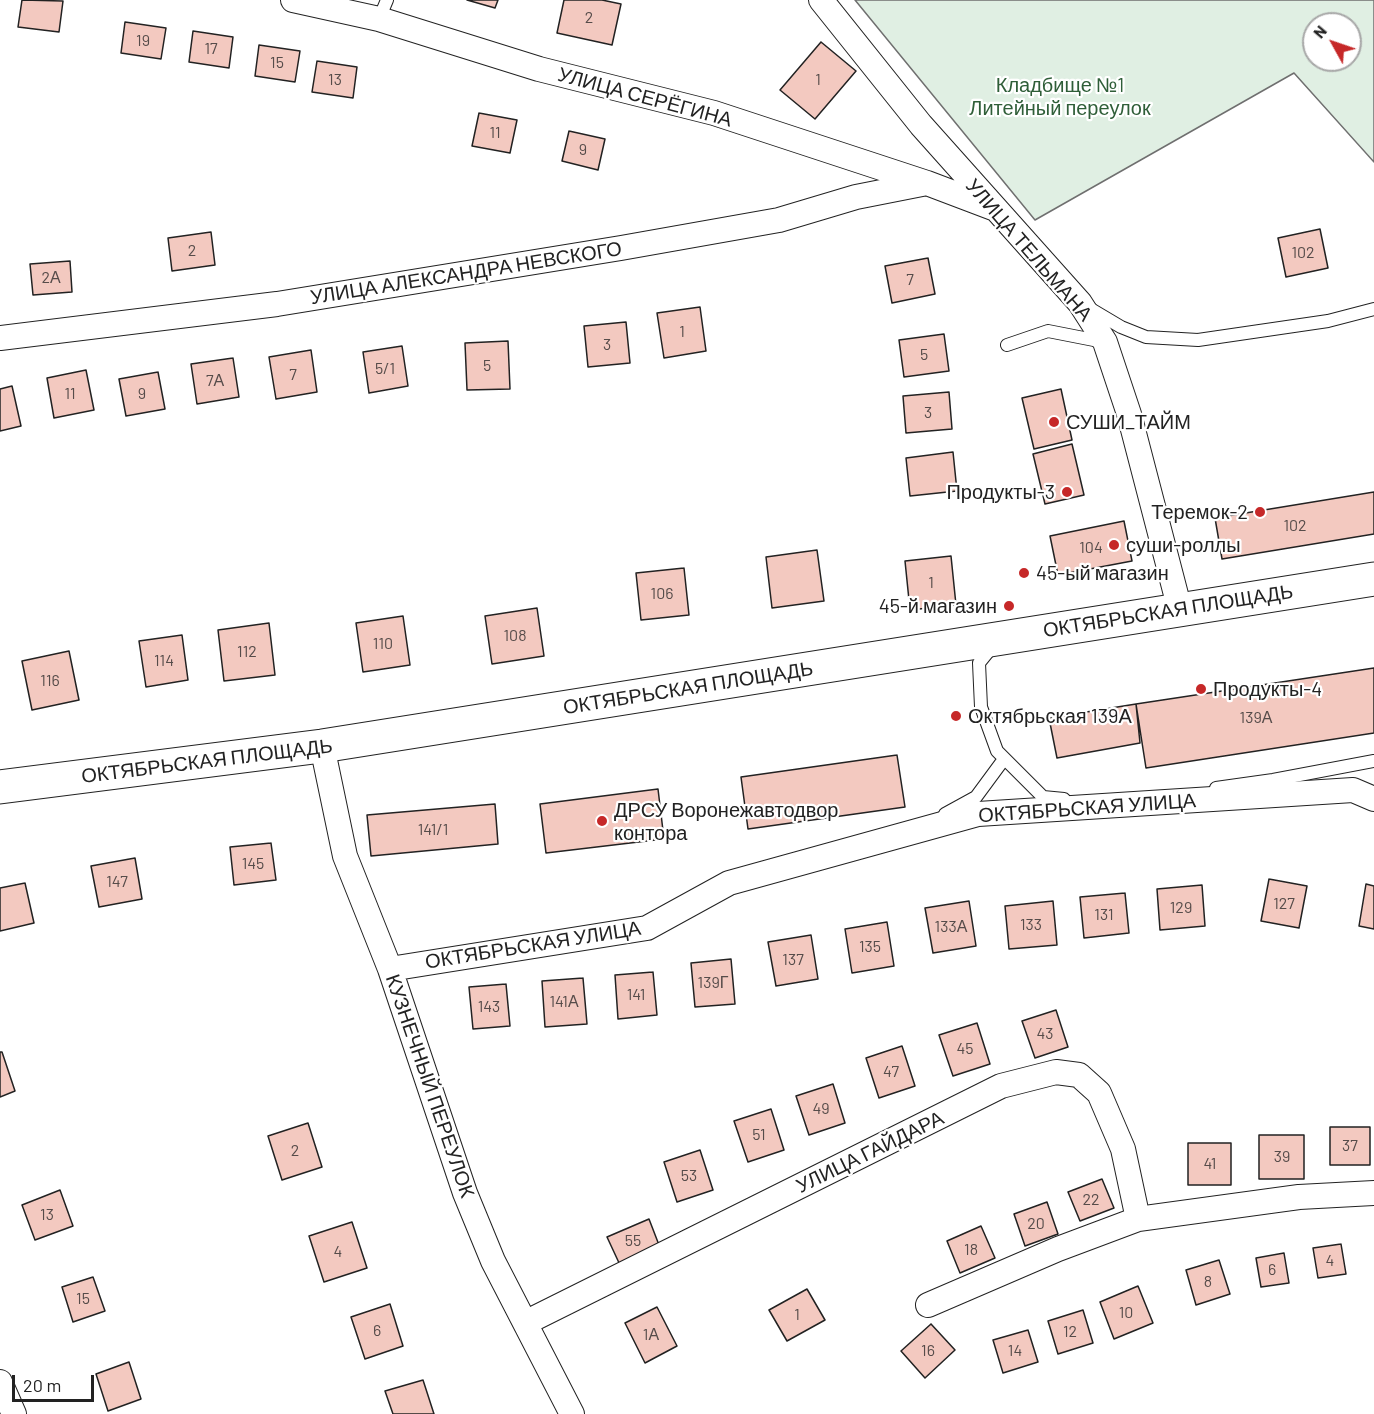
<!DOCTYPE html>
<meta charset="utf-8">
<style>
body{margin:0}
#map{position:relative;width:1374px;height:1414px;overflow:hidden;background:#fff;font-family:Barlow,sans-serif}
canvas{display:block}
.north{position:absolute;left:1302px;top:12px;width:60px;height:60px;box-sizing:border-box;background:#fff;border:2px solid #a7a7a7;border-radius:50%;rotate:310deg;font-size:16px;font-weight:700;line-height:24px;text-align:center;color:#222}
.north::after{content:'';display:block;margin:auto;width:21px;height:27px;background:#c62828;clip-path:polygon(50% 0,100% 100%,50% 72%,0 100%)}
.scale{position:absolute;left:12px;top:1375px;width:82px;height:27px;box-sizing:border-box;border:3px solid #222;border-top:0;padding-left:8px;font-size:18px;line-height:21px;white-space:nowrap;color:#222;-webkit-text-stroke:4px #fff;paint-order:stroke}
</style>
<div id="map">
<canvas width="1374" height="1414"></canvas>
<div class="north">N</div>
<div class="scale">20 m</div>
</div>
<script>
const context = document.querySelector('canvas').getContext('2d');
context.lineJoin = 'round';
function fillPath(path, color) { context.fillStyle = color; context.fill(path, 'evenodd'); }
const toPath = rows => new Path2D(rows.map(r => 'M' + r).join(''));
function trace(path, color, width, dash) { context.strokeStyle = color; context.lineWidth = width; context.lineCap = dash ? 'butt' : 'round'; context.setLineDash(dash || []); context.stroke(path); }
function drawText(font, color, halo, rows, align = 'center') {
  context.font = font + ' Barlow,sans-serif'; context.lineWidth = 4.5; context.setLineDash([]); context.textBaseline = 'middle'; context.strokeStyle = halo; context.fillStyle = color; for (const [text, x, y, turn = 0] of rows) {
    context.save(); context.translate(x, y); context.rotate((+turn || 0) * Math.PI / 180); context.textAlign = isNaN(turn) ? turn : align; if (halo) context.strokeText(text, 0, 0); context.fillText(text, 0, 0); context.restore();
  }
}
const green = toPath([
 [855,0,1374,0,1374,162,1294,73,1035,220,855,0],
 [1314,24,1350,24,1350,60,1314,60,1314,24]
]);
fillPath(green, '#e0efe3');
trace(green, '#6f6f6f', 1.5);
const building = toPath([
 [22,0,63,1,59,32,18,27,22,0],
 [467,0,498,0,495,8,467,0],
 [564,0,602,0,621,4,612,45,557,33,564,0],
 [125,22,166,28,161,59,121,53,125,22],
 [193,31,233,37,229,68,189,62,193,31],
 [821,42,856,71,815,119,780,90,821,42],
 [259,45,300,51,295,82,255,76,259,45],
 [317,61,357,67,353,98,312,92,317,61],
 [479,113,517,120,510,153,472,146,479,113],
 [569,131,605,139,598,170,562,161,569,131],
 [1320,229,1328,268,1286,277,1278,238,1320,229],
 [211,232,215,265,172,271,168,238,211,232],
 [928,258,935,294,892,303,885,266,928,258],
 [70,261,72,292,33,295,30,264,70,261],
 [700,307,706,351,664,358,657,313,700,307],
 [626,322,630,363,588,367,584,326,626,322],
 [944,334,949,371,904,377,899,340,944,334],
 [508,341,510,389,467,390,465,343,508,341],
 [402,346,408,386,369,393,363,352,402,346],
 [311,350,317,392,276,399,269,357,311,350],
 [233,358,239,397,197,404,191,364,233,358],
 [86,370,94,410,54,418,47,378,86,370],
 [158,372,165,409,126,416,119,379,158,372],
 [12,386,21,426,0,431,0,389,12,386],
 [1061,389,1072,440,1034,449,1022,398,1061,389],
 [949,392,952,429,906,433,903,396,949,392],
 [1072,444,1084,495,1045,504,1033,454,1072,444],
 [953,452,957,491,910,496,906,458,953,452],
 [1374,492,1374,534,1222,559,1215,518,1374,492],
 [1124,521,1132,561,1058,575,1050,536,1124,521],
 [817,550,824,601,772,608,766,557,817,550],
 [951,556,956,605,910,610,905,561,951,556],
 [684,568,689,615,641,620,636,573,684,568],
 [537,608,544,656,492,664,485,616,537,608],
 [403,616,410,665,363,672,356,623,403,616],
 [269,623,275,675,224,681,218,630,269,623],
 [182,635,188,680,146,687,139,641,182,635],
 [69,651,79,700,32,710,22,661,69,651],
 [1374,668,1374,733,1146,768,1136,704,1374,668],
 [1136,704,1140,743,1057,758,1049,718,1136,704],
 [897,755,905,807,748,829,741,777,897,755],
 [658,789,664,839,546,853,540,804,658,789],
 [495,804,498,844,371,856,367,815,495,804],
 [271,843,276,880,234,885,230,847,271,843],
 [135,858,142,899,99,907,91,866,135,858],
 [1269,879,1307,886,1299,928,1261,921,1269,879],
 [25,883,34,923,0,931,0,888,25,883],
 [1366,884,1374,886,1374,929,1359,926,1366,884],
 [1202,885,1205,926,1160,930,1157,889,1202,885],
 [1125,893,1129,933,1084,938,1080,897,1125,893],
 [969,901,976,946,933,953,925,908,969,901],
 [1053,901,1057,945,1009,949,1005,906,1053,901],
 [887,922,894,966,852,973,845,929,887,922],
 [811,935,818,979,776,986,768,942,811,935],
 [731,959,735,1004,695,1007,691,963,731,959],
 [653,972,657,1015,618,1019,615,975,653,972],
 [583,978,587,1024,545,1027,542,981,583,978],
 [506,984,510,1026,473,1029,469,987,506,984],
 [1056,1010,1068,1047,1035,1058,1022,1021,1056,1010],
 [977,1023,990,1064,953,1076,939,1035,977,1023],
 [902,1046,915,1086,879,1098,866,1058,902,1046],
 [0,1052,2,1052,15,1091,0,1097,0,1052],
 [833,1084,845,1123,809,1135,796,1096,833,1084],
 [771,1109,784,1150,748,1162,734,1121,771,1109],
 [308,1123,322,1167,282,1180,268,1136,308,1123],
 [1330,1127,1370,1127,1370,1165,1330,1165,1330,1127],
 [1259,1135,1304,1135,1304,1179,1259,1179,1259,1135],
 [1188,1143,1231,1143,1231,1185,1188,1185,1188,1143],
 [700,1150,713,1190,677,1202,664,1162,700,1150],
 [1102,1179,1114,1208,1080,1221,1068,1192,1102,1179],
 [60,1190,73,1226,35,1240,22,1205,60,1190],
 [1047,1202,1058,1234,1025,1246,1014,1214,1047,1202],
 [649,1219,659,1245,620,1265,607,1237,649,1219],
 [352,1222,367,1268,324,1282,309,1236,352,1222],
 [981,1226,995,1258,960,1273,947,1241,981,1226],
 [1341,1244,1346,1274,1318,1278,1313,1248,1341,1244],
 [1284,1253,1289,1283,1261,1287,1256,1258,1284,1253],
 [1219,1260,1230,1294,1196,1305,1186,1270,1219,1260],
 [93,1277,105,1311,73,1322,62,1287,93,1277],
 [1138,1286,1153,1323,1114,1339,1100,1302,1138,1286],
 [807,1289,825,1320,787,1341,769,1310,807,1289],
 [390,1304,403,1346,365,1359,351,1317,390,1304],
 [657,1307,677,1346,645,1363,625,1323,657,1307],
 [1083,1310,1093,1343,1058,1354,1048,1321,1083,1310],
 [931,1324,955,1350,925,1378,901,1351,931,1324],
 [1028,1330,1038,1362,1003,1373,993,1340,1028,1330],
 [129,1362,141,1399,108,1411,96,1374,129,1362],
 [423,1380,434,1414,393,1414,385,1391,423,1380]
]);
fillPath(building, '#f3c9c0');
trace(building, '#222', 1.5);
const lane = toPath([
 [379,19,387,0],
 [1089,308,1121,327,1146,337,1198,340,1328,321,1374,309],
 [1007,345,1048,331,1104,342],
 [992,647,979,663,981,707,997,751,1043,797,1064,799],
 [1216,788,1273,780,1374,761],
 [945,814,976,797,1004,759]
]);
const street = toPath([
 [293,0,379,19,539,69,714,113,927,183,993,208],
 [821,0,921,125,1080,303,1105,342,1129,414,1180,610],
 [0,338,277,304,621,248,779,220,856,197,927,183],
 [322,746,345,856,390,969,465,1193,493,1261,572,1414],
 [390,969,647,928,729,883,978,814,1353,790,1374,799],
 [928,1305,1058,1249,1138,1219],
 [525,1323,1001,1086,1056,1072,1079,1075,1099,1093,1123,1149,1138,1219,1299,1197,1374,1193],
 [0,1382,14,1414]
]);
const primary = toPath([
 [0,787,322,746,1374,579]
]);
trace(lane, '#222', 14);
trace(street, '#222', 26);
trace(primary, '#222', 35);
trace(lane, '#fff', 12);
trace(street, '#fff', 24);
trace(primary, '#fff', 33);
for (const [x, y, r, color] of [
 [1054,422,6,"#c62828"],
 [1067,492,6,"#c62828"],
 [1260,512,6,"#c62828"],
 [1114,545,6,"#c62828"],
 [1024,573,6,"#c62828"],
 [1009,606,6,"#c62828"],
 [1201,689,6,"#c62828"],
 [956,716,6,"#c62828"],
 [602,821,6,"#c62828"]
]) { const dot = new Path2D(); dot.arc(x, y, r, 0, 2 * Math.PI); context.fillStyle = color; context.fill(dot); trace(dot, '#fff', 2); }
drawText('16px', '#564c4a', null, [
 ["2",589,18],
 ["19",143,41],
 ["17",211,49],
 ["15",277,63],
 ["13",335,80],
 ["1",818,80],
 ["11",495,133],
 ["9",583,150],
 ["2",192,251],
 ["102",1303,253],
 ["2А",51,278],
 ["7",910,280],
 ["1",682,332],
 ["3",607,345],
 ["5",924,355],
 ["5",487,366],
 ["5/1",385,369],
 ["7",293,375],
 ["7А",215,381],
 ["11",70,394],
 ["9",142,394],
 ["3",928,413],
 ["102",1295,526],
 ["104",1091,548],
 ["1",931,583],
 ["106",662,594],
 ["108",515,636],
 ["110",383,644],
 ["112",247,652],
 ["114",164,661],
 ["116",50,681],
 ["139А",1256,718],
 ["141/1",433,830],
 ["145",253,864],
 ["147",117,882],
 ["127",1284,904],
 ["129",1181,908],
 ["131",1104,915],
 ["133",1031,925],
 ["133А",951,927],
 ["135",870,947],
 ["137",793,960],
 ["139Г",713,983],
 ["141",636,995],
 ["141А",564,1002],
 ["143",489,1007],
 ["43",1045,1034],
 ["45",965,1049],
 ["47",891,1072],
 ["49",821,1109],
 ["51",759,1135],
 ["37",1350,1146],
 ["2",295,1151],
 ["39",1282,1157],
 ["41",1210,1164],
 ["53",689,1176],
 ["22",1091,1200],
 ["13",47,1215],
 ["20",1036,1224],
 ["55",633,1241],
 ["18",971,1250],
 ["4",338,1252],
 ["4",1330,1261],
 ["6",1272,1270],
 ["8",1208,1282],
 ["15",83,1299],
 ["10",1126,1313],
 ["1",797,1315],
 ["6",377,1331],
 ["12",1070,1332],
 ["1А",651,1335],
 ["16",928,1351],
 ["14",1015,1351]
]);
drawText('20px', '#2f5e38', '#fff', [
 ["Кладбище №1",1060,85],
 ["Литейный переулок",1060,108]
]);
drawText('20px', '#222', '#fff', [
 ["УЛИЦА СЕРЁГИНА",645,97,15],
 ["УЛИЦА ТЕЛЬМАНА",1029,250,49],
 ["УЛИЦА АЛЕКСАНДРА НЕВСКОГО",466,273,-9],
 ["ОКТЯБРЬСКАЯ ПЛОЩАДЬ",1168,611,-9],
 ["ОКТЯБРЬСКАЯ ПЛОЩАДЬ",688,688,-9],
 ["ОКТЯБРЬСКАЯ ПЛОЩАДЬ",207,761,-7],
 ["ОКТЯБРЬСКАЯ УЛИЦА",1087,808,-4],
 ["ОКТЯБРЬСКАЯ УЛИЦА",533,945,-9],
 ["КУЗНЕЧНЫЙ ПЕРЕУЛОК",430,1086,71],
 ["УЛИЦА ГАЙДАРА",870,1152,-26]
]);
drawText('20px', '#222', '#fff', [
 ["СУШИ_ТАЙМ",1066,422],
 ["Продукты-3",1055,492,"right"],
 ["Теремок-2",1248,512,"right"],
 ["суши-роллы",1126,545],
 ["45-ый магазин",1036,573],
 ["45-й магазин",997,606,"right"],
 ["Продукты-4",1213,689],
 ["Октябрьская 139А",968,716],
 ["ДРСУ Воронежавтодвор",614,810],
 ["контора",614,833]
], 'left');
</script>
